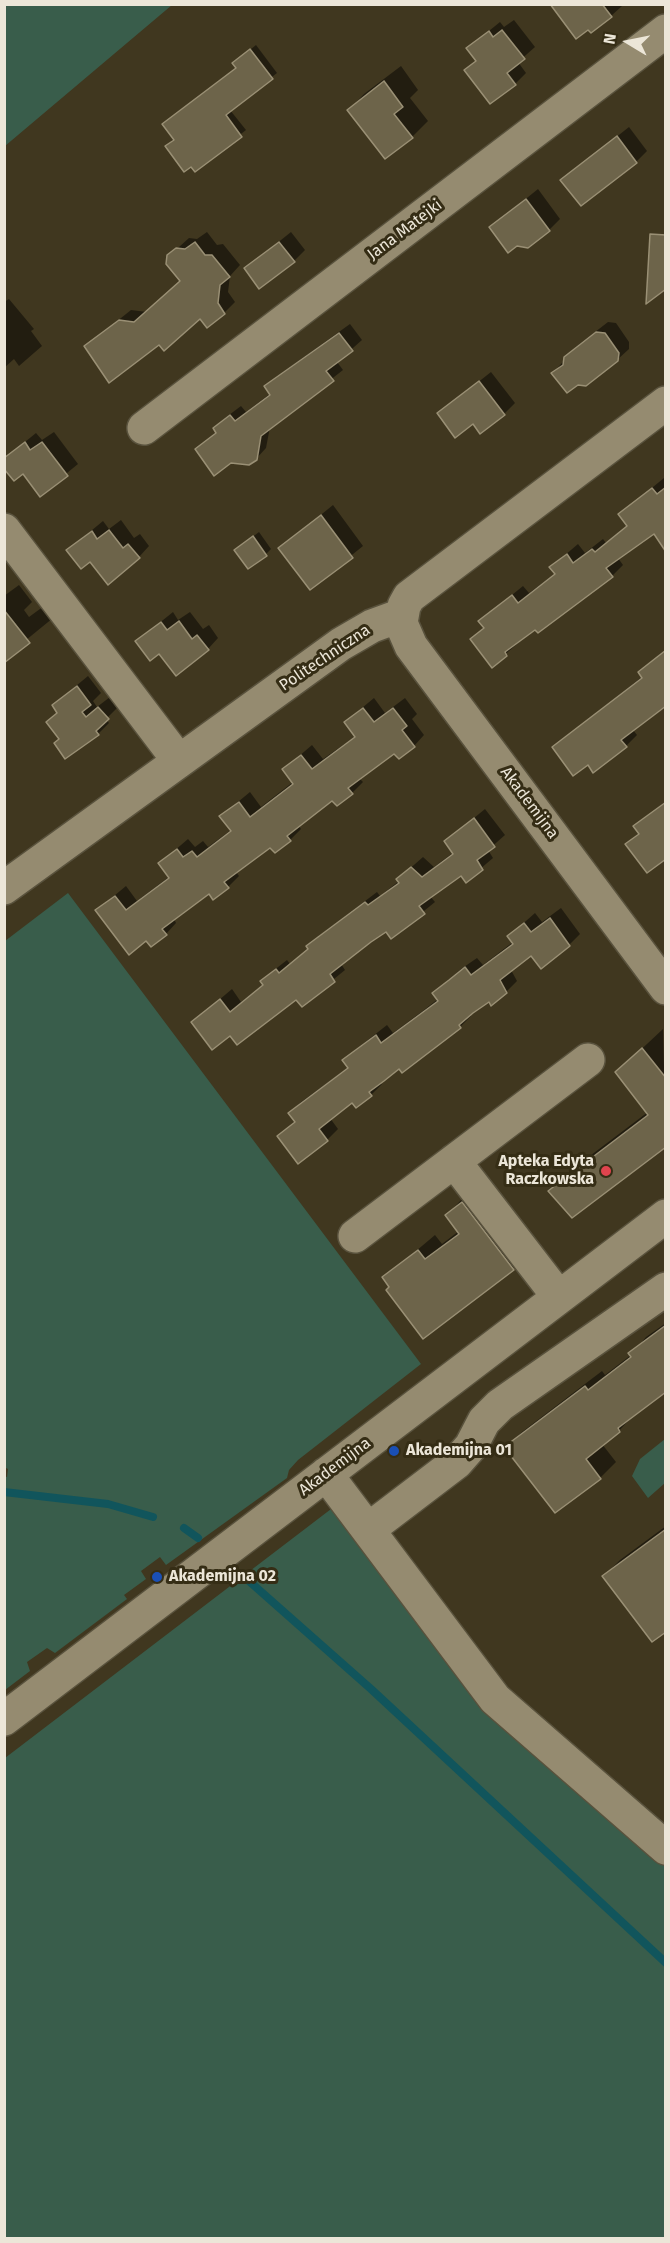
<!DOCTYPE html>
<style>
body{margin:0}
#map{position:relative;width:670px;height:2243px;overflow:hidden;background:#40371f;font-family:"Fira Sans",sans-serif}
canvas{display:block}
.frame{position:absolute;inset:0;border:6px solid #ece6d8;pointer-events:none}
.north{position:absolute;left:598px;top:12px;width:60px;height:60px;-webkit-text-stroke:4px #352d15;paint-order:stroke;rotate:280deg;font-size:16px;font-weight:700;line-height:24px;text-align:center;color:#ece6d8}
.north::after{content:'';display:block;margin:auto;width:21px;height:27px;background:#ece6d8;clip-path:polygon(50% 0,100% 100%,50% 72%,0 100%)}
</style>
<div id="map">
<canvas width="670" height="2243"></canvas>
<div class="frame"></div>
<div class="north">N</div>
</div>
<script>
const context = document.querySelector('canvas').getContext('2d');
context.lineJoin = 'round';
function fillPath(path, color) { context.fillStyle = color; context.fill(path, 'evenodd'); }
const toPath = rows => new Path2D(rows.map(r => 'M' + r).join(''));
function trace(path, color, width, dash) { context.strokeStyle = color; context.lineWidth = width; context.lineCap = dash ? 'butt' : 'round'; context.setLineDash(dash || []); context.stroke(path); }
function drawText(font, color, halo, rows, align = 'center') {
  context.font = font + ' "Fira Sans",sans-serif'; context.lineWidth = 6; context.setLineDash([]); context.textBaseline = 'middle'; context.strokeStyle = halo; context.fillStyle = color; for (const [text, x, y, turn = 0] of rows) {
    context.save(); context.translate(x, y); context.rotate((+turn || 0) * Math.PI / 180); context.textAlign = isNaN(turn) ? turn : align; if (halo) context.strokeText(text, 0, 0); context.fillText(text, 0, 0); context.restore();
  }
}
fillPath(toPath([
 [5,4,172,4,172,5,5,146],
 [68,893,421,1364,298,1460,289,1470,287,1478,166,1565,160,1557,141,1571,146,1579,124,1595,127,1599,55,1653,47,1648,27,1662,30,1671,5,1690,4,1476,7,1477,8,1469,4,1467,5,941],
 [665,1439,665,1483,648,1498,632,1476,640,1459],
 [335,1506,665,1859,665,2238,5,2238,5,1758]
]), '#395d4b');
fillPath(toPath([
 [554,4,621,4,622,6,611,16],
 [514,20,535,47,518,62,526,73,515,84,466,70,477,60,468,48,500,22,504,27],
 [256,45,277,73,230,110,246,130,195,170,167,146,237,67,234,63],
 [401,66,418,90,410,98,428,121,412,137,349,110,364,94],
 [629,127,647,151,636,162,562,180],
 [538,189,560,219,549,230,528,246,491,227],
 [207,232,217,245,223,244,240,265,230,276,228,292,235,302,224,313,207,326,201,317,159,343,86,346,131,310,147,312,181,281,169,256,189,238,197,239],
 [291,232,305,250,294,261,246,268],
 [9,299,34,329,31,331,42,346,19,366,14,359,4,368,4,302],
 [608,322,616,323,629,342,629,349,617,360,553,373,577,346],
 [350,324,362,340,337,362,343,370,270,427,266,448,256,459,197,449,217,431,215,428,225,418,241,406,246,412,271,393,266,387,276,377],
 [491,372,515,403,504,414,473,422,439,413],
 [54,432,78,464,40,495,24,472,4,459,36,433,42,440],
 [664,478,666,549,654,532,618,558,623,565,612,576,538,631,535,628,492,666,472,639,484,627,480,621,523,586,529,593,556,573,551,567,578,544,585,553,603,539,606,543,628,525,620,514],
 [333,505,363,546,311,588,280,548],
 [121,520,134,538,140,534,149,546,139,557,68,550,103,521,109,529],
 [259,532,271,549,266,554,242,545],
 [19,585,32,602,24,610,29,617,44,606,53,618,4,658,4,596],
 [173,612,178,620,190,612,203,629,209,625,218,638,208,649,137,641],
 [666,649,666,707,633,730,637,735,626,746,588,763,554,747,643,676,640,672],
 [88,676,101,693,93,701,97,707,110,697,118,707,106,719,109,723,98,734,66,756,60,739,48,722,58,712,53,705],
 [374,698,385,713,405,698,417,714,412,719,424,735,414,746,395,751,359,778,363,782,352,793,332,799,298,825,301,829,290,840,271,846,236,872,239,876,228,887,209,892,174,919,176,923,166,934,97,910,126,886,137,901,170,876,160,863,188,839,195,847,203,841,208,847,231,830,221,816,250,792,261,807,293,782,284,769,312,745,323,759,356,736,345,722],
 [666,801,666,857,627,844,640,832,635,826],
 [485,809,505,835,488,850,493,858,466,881,461,873,430,896,435,902,392,937,386,930,341,964,345,970,302,1005,297,998,230,1034,193,1022,232,989,241,1002,264,984,262,981,273,971,287,960,290,964,309,948,308,947,319,936,377,892,380,896,399,881,398,879,423,857,434,867,454,852,446,841],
 [561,908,580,934,569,945,541,967,531,954,511,970,517,981,506,992,489,1000,470,1014,471,1016,460,1027,399,1067,380,1082,382,1084,371,1095,353,1101,330,1118,338,1129,327,1140,279,1136,296,1120,290,1113,301,1102,349,1067,344,1061,355,1050,387,1025,393,1033,424,1010,438,999,434,993,461,969,477,958,483,965,513,942,509,936,535,913,542,922],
 [663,1029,666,1145,550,1191,570,1171,648,1112,617,1072],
 [462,1199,529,1253,513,1269,424,1337,384,1278,435,1235,442,1244,459,1231,447,1215],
 [666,1323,666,1396,661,1394,634,1414,619,1431,602,1444,616,1462,600,1478,506,1447,522,1432,602,1371,605,1375,631,1355,646,1337],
 [666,1526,666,1630,604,1576,620,1560]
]), '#0007');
trace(toPath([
 [4,1492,108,1504,153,1517],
 [184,1528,198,1538],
 [241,1574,371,1689,666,1963]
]), '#11555c', 8);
const building = toPath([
 [550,4,602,4,612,17,591,33,588,30,576,39,550,4],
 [502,30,525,59,507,73,516,85,490,104,464,70,476,61,466,48,489,31,493,37,502,30],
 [250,49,273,79,226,115,242,137,195,172,191,167,184,172,165,146,174,140,162,124,236,68,232,63,250,49],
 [384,81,403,107,394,114,413,138,385,159,347,110,384,81],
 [617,136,637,163,581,206,560,180,617,136],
 [526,199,550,231,528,248,517,246,508,253,489,227,526,199],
 [650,234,666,235,666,289,646,304,650,234],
 [195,242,205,255,212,255,230,277,220,285,218,303,225,314,207,328,200,319,164,351,159,345,109,383,84,346,119,320,134,322,180,281,166,264,167,255,176,248,185,249,195,242],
 [279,242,295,262,259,289,244,268,279,242],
 [596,332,605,333,619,353,618,361,586,386,578,385,567,393,551,373,563,365,564,357,596,332],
 [339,333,353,351,326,371,334,381,261,436,257,460,249,465,231,463,214,476,195,449,216,433,213,428,230,415,235,421,270,395,264,386,339,333],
 [479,381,505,415,480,434,473,424,455,438,437,413,479,381],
 [25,442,30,450,42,442,68,476,40,497,23,474,14,481,4,469,4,458,25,442],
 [666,487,666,552,654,534,606,568,613,577,538,633,535,630,505,652,507,656,492,668,470,639,484,628,478,621,512,595,518,603,555,574,549,567,567,554,573,563,592,549,595,552,627,526,618,514,652,488,657,494,666,487],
 [321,515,353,558,310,590,278,548,321,515],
 [109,530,123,548,128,544,140,558,108,585,90,562,81,569,66,550,92,531,97,539,109,530],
 [253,536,267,556,248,569,234,550,253,536],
 [4,610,30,643,4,663,4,610],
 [179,621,192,639,197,635,209,650,176,676,159,654,150,661,135,641,161,622,167,630,179,621],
 [666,650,666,706,621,740,627,747,593,773,588,765,573,776,552,747,642,678,638,672,666,650],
 [77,686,91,705,82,712,86,717,98,707,109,719,96,731,99,735,65,759,54,743,59,739,46,722,57,713,52,705,77,686],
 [363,708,374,722,393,708,407,726,402,730,415,747,399,759,394,754,348,788,353,794,337,806,332,801,287,836,291,841,275,853,270,848,224,882,229,888,213,900,209,894,162,929,167,935,151,947,146,941,129,955,95,910,115,896,126,910,169,878,158,863,177,849,183,857,192,851,197,857,231,831,219,816,239,802,250,817,293,784,282,769,301,755,312,769,355,737,344,722,363,708],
 [666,802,666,859,647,873,625,844,639,834,633,826,666,802],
 [474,818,495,847,477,860,483,870,466,883,461,876,419,906,425,914,391,939,386,932,371,942,330,974,335,982,302,1007,296,1000,237,1045,230,1036,212,1050,191,1022,220,999,230,1012,263,985,260,981,276,969,279,973,308,949,306,946,365,902,368,905,399,883,396,879,411,867,422,877,453,854,444,841,474,818],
 [550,918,570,946,541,969,531,956,500,980,507,993,491,1006,489,1002,473,1013,459,1025,461,1028,402,1073,399,1069,384,1081,369,1092,372,1096,356,1108,352,1103,319,1129,328,1141,298,1164,277,1136,295,1122,288,1113,348,1068,342,1060,376,1035,381,1043,438,1001,432,993,449,980,465,967,471,975,513,944,507,936,524,923,531,932,550,918],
 [642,1048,666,1078,666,1147,572,1218,548,1191,648,1115,615,1072,642,1048],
 [462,1202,514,1270,423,1339,386,1290,389,1287,382,1277,418,1250,425,1259,459,1234,445,1215,462,1202],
 [666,1325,666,1392,618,1428,620,1432,586,1459,601,1479,555,1513,504,1447,585,1386,588,1390,631,1357,628,1353,666,1325],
 [666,1529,666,1632,652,1642,602,1576,666,1529]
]);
fillPath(building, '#6d644a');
trace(building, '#9a9075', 1.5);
const minor = toPath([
 [666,403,409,597,404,606,401,623,411,646,666,988],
 [144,428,666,31],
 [4,530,179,761],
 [4,888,341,644,372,626,402,615],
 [454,1161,558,1296],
 [355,1236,588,1060],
 [326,1474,495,1699,666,1848],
 [369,1529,457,1462,471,1446,484,1421,500,1405,666,1289],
 [4,1719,666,1216]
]);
trace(minor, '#59523d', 36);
trace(minor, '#958b70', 33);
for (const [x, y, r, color] of [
 [606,1171,6,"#e0444e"],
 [394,1451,6,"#1a4fb4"],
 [157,1577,6,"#1a4fb4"]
]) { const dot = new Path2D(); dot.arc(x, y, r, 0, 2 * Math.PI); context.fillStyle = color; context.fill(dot); trace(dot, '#352d15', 2); }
drawText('16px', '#ece6d8', '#352d15', [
 ["Jana Matejki",405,230,-37],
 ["Politechniczna",325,658,-34],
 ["Akademijna",529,803,53],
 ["Akademijna",335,1467,-37]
]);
drawText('bold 16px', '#ece6d8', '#352d15', [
 ["Apteka Edyta",594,1162,"right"],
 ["Raczkowska",594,1180,"right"],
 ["Akademijna 01",406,1451],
 ["Akademijna 02",169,1577]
], 'left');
</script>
